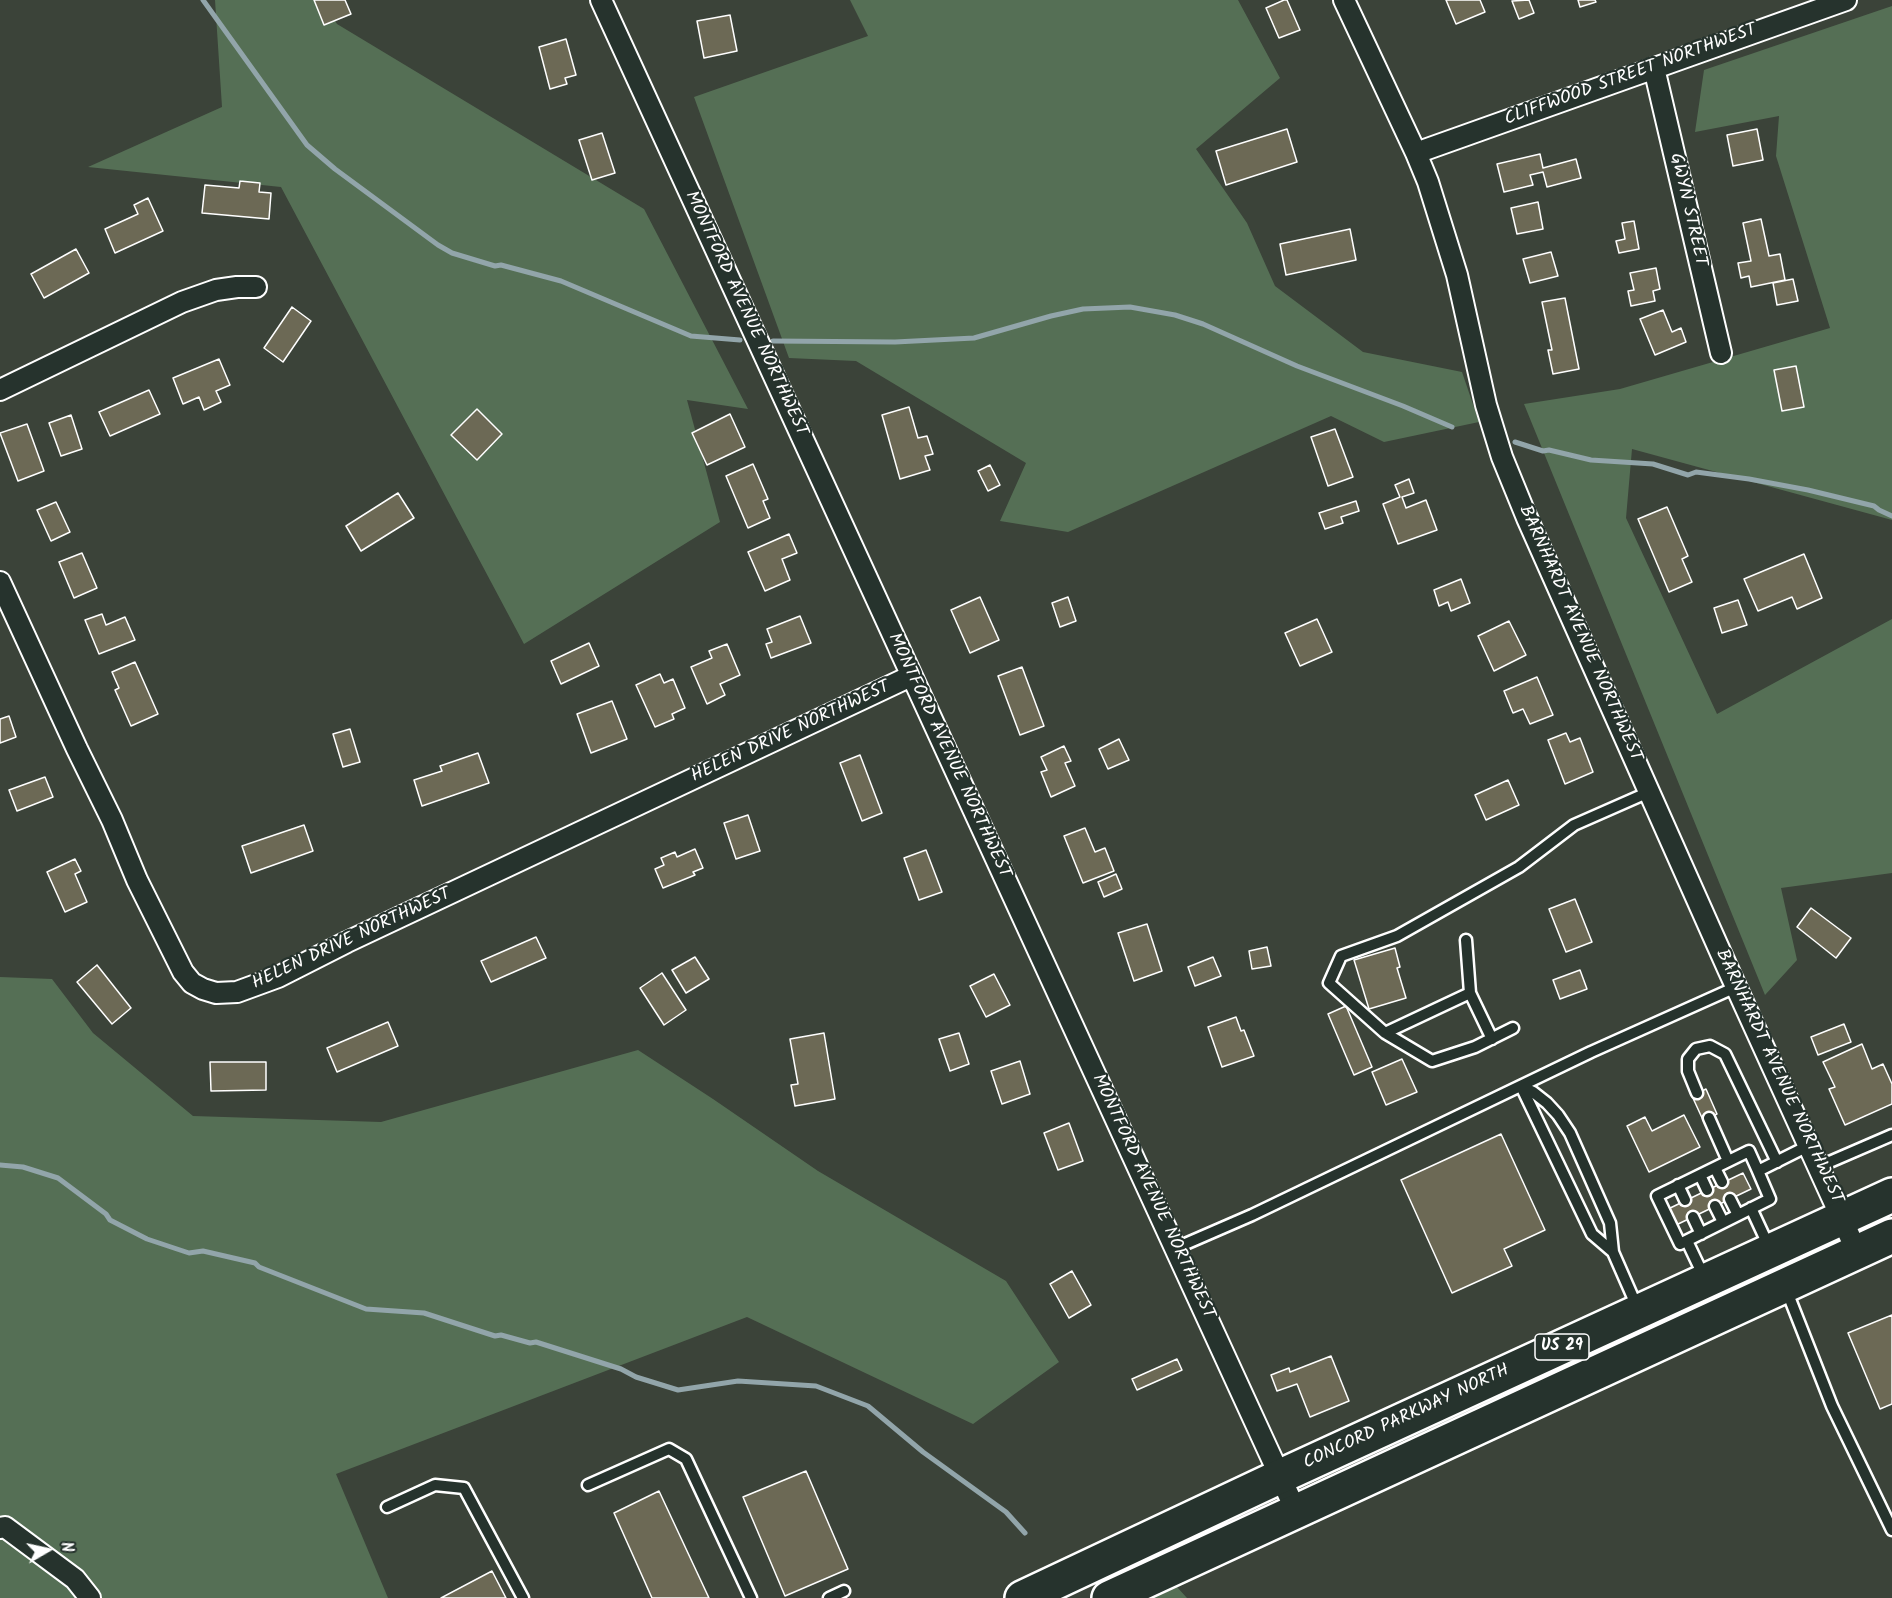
<!DOCTYPE html>
<style>
body{margin:0}
#map{position:relative;width:1892px;height:1598px;overflow:hidden;background:#3b4339;font-family:Kalam,sans-serif}
canvas{display:block}
.north{position:absolute;left:18px;top:1520px;width:60px;height:60px;-webkit-text-stroke:4px #26332d;paint-order:stroke;rotate:81deg;font-size:16px;font-weight:700;line-height:24px;text-align:center;color:#fff}
.north::after{content:'';display:block;margin:auto;width:21px;height:27px;background:#fff;clip-path:polygon(50% 0,100% 100%,50% 72%,0 100%)}
</style>
<div id="map">
<canvas width="1892" height="1598"></canvas>
<div class="north">N</div>
</div>
<script>
const context = document.querySelector('canvas').getContext('2d');
context.lineJoin = 'round';
function fillPath(path, color) { context.fillStyle = color; context.fill(path, 'evenodd'); }
const toPath = rows => new Path2D(rows.map(r => 'M' + r).join(''));
function trace(path, color, width, dash) { context.strokeStyle = color; context.lineWidth = width; context.lineCap = dash ? 'butt' : 'round'; context.setLineDash(dash || []); context.stroke(path); }
function drawText(font, color, halo, rows, align = 'center') {
  context.font = font + ' Kalam,sans-serif'; context.lineWidth = 4.5; context.setLineDash([]); context.textBaseline = 'middle'; context.strokeStyle = halo; context.fillStyle = color; for (const [text, x, y, turn = 0] of rows) {
    context.save(); context.translate(x, y); context.rotate((+turn || 0) * Math.PI / 180); context.textAlign = isNaN(turn) ? turn : align; if (halo) context.strokeText(text, 0, 0); context.fillText(text, 0, 0); context.restore();
  }
}
fillPath(toPath([
 [215,0,323,0,337,24,644,209,748,409,687,400,720,522,524,644,281,187,88,167,222,107],
 [850,0,1238,0,1280,78,1196,149,1247,223,1275,286,1363,352,1462,372,1479,422,1384,442,1331,416,1068,532,1000,521,1026,463,856,361,789,358,694,97,868,36],
 [1892,6,1892,520,1632,449,1626,518,1717,714,1892,619,1892,873,1781,888,1797,960,1765,995,1524,404,1620,389,1830,328,1776,156,1779,116,1695,132,1704,70],
 [0,977,52,979,93,1033,193,1116,381,1122,638,1050,713,1099,818,1171,1006,1281,1059,1362,973,1424,747,1317,336,1474,388,1598,0,1598],
 [1177,1587,1187,1598,1154,1598]
]), '#556f55');
trace(toPath([
 [203,0,307,145,335,169,438,245,452,253,495,266,501,265,561,281,691,336,740,340],
 [773,341,895,342,974,338,1051,316,1083,309,1130,307,1175,315,1203,324,1297,366,1403,406,1452,427],
 [1515,442,1543,451,1549,450,1591,460,1653,464,1688,475,1696,472,1749,479,1808,490,1874,506,1879,510,1892,516],
 [0,1165,23,1167,58,1178,106,1214,110,1220,147,1239,189,1253,203,1251,255,1263,259,1267,366,1309,424,1313,495,1336,501,1335,530,1343,536,1342,621,1369,636,1377,678,1390,738,1381,816,1386,868,1406,923,1452,1006,1512,1025,1533]
]), '#92a5aa', 5);
const building = toPath([
 [314,0,345,0,351,14,324,25,314,0],
 [1284,0,1287,0,1300,30,1279,38,1266,8,1284,0],
 [1446,0,1480,0,1485,12,1456,24,1446,0],
 [1529,0,1534,13,1519,19,1512,1,1529,0],
 [1578,0,1595,0,1596,2,1580,7,1578,0],
 [730,15,737,51,704,58,697,21,730,15],
 [566,39,576,75,565,78,567,84,550,89,539,47,566,39],
 [1287,129,1297,162,1226,185,1216,151,1287,129],
 [1757,129,1763,160,1733,166,1727,135,1757,129],
 [602,133,615,173,592,180,579,140,602,133],
 [1540,154,1543,168,1576,159,1581,178,1547,187,1543,172,1530,175,1533,185,1504,192,1497,164,1540,154],
 [240,181,260,183,259,192,271,193,269,219,202,213,205,185,239,188,240,181],
 [148,198,163,231,115,253,105,229,138,214,134,205,148,198],
 [1538,202,1543,229,1517,234,1511,208,1538,202],
 [1761,219,1769,256,1780,254,1785,280,1751,287,1749,276,1741,278,1738,263,1751,261,1743,223,1761,219],
 [1634,221,1639,249,1619,253,1616,241,1625,239,1622,223,1634,221],
 [1350,229,1356,260,1286,275,1280,244,1350,229],
 [76,249,89,273,44,298,31,274,76,249],
 [1551,252,1558,276,1530,283,1523,259,1551,252],
 [1656,268,1660,289,1653,291,1655,301,1631,306,1628,291,1634,290,1630,273,1656,268],
 [1793,279,1798,301,1777,305,1773,283,1793,279],
 [1565,298,1579,369,1553,374,1548,350,1552,350,1542,302,1565,298],
 [292,307,311,321,283,362,264,348,292,307],
 [1663,310,1672,332,1681,328,1686,342,1655,355,1640,319,1663,310],
 [219,359,230,385,216,391,221,402,204,410,199,397,183,404,173,378,219,359],
 [1796,366,1804,407,1782,411,1774,370,1796,366],
 [149,390,160,414,110,436,99,412,149,390],
 [909,407,918,438,927,436,933,454,925,456,930,470,900,479,882,415,909,407],
 [477,409,502,434,477,460,451,435,477,409],
 [730,414,745,447,707,465,692,433,730,414],
 [71,415,82,449,61,456,49,423,71,415],
 [27,424,44,471,18,481,0,433,27,424],
 [1335,429,1353,477,1328,486,1311,437,1335,429],
 [753,464,768,499,763,501,770,518,748,528,726,476,753,464],
 [990,465,1000,485,988,491,978,471,990,465],
 [1409,479,1414,493,1402,497,1406,508,1426,500,1437,530,1398,544,1383,504,1400,497,1395,485,1409,479],
 [398,493,414,518,361,551,346,526,398,493],
 [1356,501,1359,511,1341,517,1343,523,1325,529,1319,513,1356,501],
 [56,502,70,532,51,541,37,510,56,502],
 [1667,507,1688,556,1682,559,1692,582,1669,592,1638,519,1667,507],
 [789,534,797,553,782,559,790,580,765,591,748,552,789,534],
 [82,553,97,588,74,598,59,562,82,553],
 [1804,554,1822,598,1797,609,1792,597,1758,611,1744,579,1804,554],
 [1461,579,1470,603,1451,611,1448,602,1439,606,1434,590,1461,579],
 [980,597,999,640,970,653,951,610,980,597],
 [1068,597,1076,621,1060,627,1052,603,1068,597],
 [1738,600,1747,625,1722,633,1714,608,1738,600],
 [102,614,106,625,125,617,135,640,99,654,85,620,102,614],
 [800,616,811,643,771,658,766,644,772,642,767,629,800,616],
 [1317,619,1332,652,1300,666,1285,633,1317,619],
 [1509,621,1526,655,1494,671,1478,636,1509,621],
 [589,643,599,666,561,684,551,661,589,643],
 [727,644,740,675,720,684,725,695,707,704,691,667,712,658,709,651,727,644],
 [135,662,158,714,131,726,115,690,119,688,112,672,135,662],
 [1022,667,1044,726,1020,735,998,676,1022,667],
 [660,674,664,683,673,679,685,708,672,714,674,719,655,727,636,685,660,674],
 [1537,677,1553,715,1530,724,1523,709,1513,713,1504,691,1537,677],
 [612,701,627,739,591,753,577,714,612,701],
 [9,716,16,737,0,743,0,719,9,716],
 [350,729,360,762,343,767,333,734,350,729],
 [1566,733,1570,742,1580,738,1593,772,1565,784,1548,740,1566,733],
 [1119,739,1129,760,1108,769,1099,749,1119,739],
 [1064,746,1071,761,1065,763,1075,786,1051,797,1041,772,1047,770,1041,757,1064,746],
 [478,753,489,783,422,806,414,780,442,771,440,766,478,753],
 [860,755,882,813,862,821,840,763,860,755],
 [45,777,53,797,17,811,9,790,45,777],
 [1508,780,1519,805,1486,820,1475,795,1508,780],
 [748,815,760,851,736,859,724,823,748,815],
 [304,825,313,851,251,873,242,846,304,825],
 [1085,828,1095,852,1105,848,1114,871,1083,883,1064,836,1085,828],
 [695,849,703,868,693,872,695,875,663,888,655,869,664,865,661,858,675,852,677,857,695,849],
 [926,850,942,892,919,900,904,858,926,850],
 [75,859,81,871,75,874,87,902,65,912,47,872,75,859],
 [1116,874,1122,889,1104,897,1098,882,1116,874],
 [1575,899,1592,942,1566,952,1549,909,1575,899],
 [1811,908,1851,938,1836,958,1797,927,1811,908],
 [1147,924,1162,971,1134,981,1118,933,1147,924],
 [536,937,546,958,491,982,481,961,536,937],
 [1267,947,1271,966,1252,969,1249,951,1267,947],
 [1395,948,1400,967,1397,968,1406,998,1369,1009,1354,960,1395,948],
 [695,957,709,979,686,993,672,970,695,957],
 [1213,957,1221,976,1195,986,1188,967,1213,957],
 [97,965,131,1008,112,1024,77,982,97,965],
 [1580,970,1587,989,1560,999,1553,980,1580,970],
 [662,973,686,1010,664,1025,640,988,662,973],
 [994,974,1010,1005,986,1017,970,986,994,974],
 [1346,1006,1372,1067,1354,1075,1328,1014,1346,1006],
 [1236,1017,1241,1031,1244,1030,1254,1056,1222,1067,1208,1027,1236,1017],
 [388,1022,398,1046,337,1072,327,1048,388,1022],
 [1844,1024,1851,1042,1818,1055,1811,1037,1844,1024],
 [824,1033,835,1099,795,1106,791,1085,798,1084,790,1039,824,1033],
 [959,1033,969,1064,950,1071,939,1039,959,1033],
 [1862,1044,1872,1069,1883,1064,1892,1084,1892,1104,1845,1125,1829,1089,1835,1087,1823,1062,1862,1044],
 [1402,1059,1417,1092,1386,1105,1372,1072,1402,1059],
 [1020,1061,1030,1094,1002,1104,991,1071,1020,1061],
 [210,1062,266,1062,266,1090,211,1091,210,1062],
 [1706,1089,1717,1114,1703,1120,1692,1096,1706,1089],
 [1684,1115,1700,1147,1649,1172,1627,1126,1645,1117,1652,1131,1684,1115],
 [1069,1123,1083,1161,1058,1170,1044,1133,1069,1123],
 [1501,1134,1545,1230,1504,1249,1512,1266,1452,1293,1401,1180,1501,1134],
 [1743,1173,1751,1189,1674,1226,1666,1210,1743,1173],
 [1072,1271,1091,1305,1069,1318,1050,1284,1072,1271],
 [1892,1315,1892,1404,1880,1409,1848,1333,1892,1315],
 [1331,1356,1349,1401,1310,1417,1297,1384,1277,1391,1271,1375,1289,1368,1290,1372,1331,1356],
 [1177,1359,1182,1370,1137,1390,1132,1379,1177,1359],
 [806,1471,848,1569,785,1596,743,1497,806,1471],
 [659,1491,709,1598,652,1598,614,1513,659,1491],
 [492,1571,506,1598,441,1598,492,1571]
]);
fillPath(building, '#6c6955');
trace(building, '#fff', 1.5);
const lane = toPath([
 [1466,940,1470,993],
 [1385,1033,1432,1061,1475,1047,1513,1028],
 [1492,1039,1470,993,1385,1033,1329,983,1341,956,1397,936,1519,867,1574,825,1649,792],
 [1521,1086,1533,1092,1547,1103,1558,1115,1570,1133,1610,1223,1613,1252,1592,1234,1521,1086],
 [1697,1093,1688,1071,1688,1059,1696,1049,1710,1046,1725,1054,1777,1162],
 [1709,1118,1728,1161],
 [1818,1167,1892,1135],
 [1715,1168,1722,1182],
 [1758,1171,1749,1151,1657,1196,1680,1244,1770,1199,1758,1171,1808,1146],
 [1700,1175,1707,1190],
 [1678,1185,1685,1200],
 [1730,1199,1738,1215],
 [1715,1206,1723,1222],
 [1751,1208,1770,1249],
 [1693,1217,1701,1234],
 [1687,1241,1705,1279],
 [1176,1248,1252,1215,1591,1052,1736,987],
 [1613,1252,1638,1309],
 [1786,1289,1832,1406,1892,1530],
 [588,1485,669,1449,686,1459,751,1598],
 [387,1507,435,1485,464,1488,523,1598],
 [829,1598,844,1591]
]);
const street = toPath([
 [601,0,1296,1511],
 [1344,0,1416,153,1428,182,1457,275,1486,405,1502,457,1527,518,1728,969,1857,1252],
 [1654,68,1721,353],
 [1416,153,1846,0],
 [0,390,182,302,216,290,237,287,256,287],
 [0,582,77,749,112,820,137,880,183,972,192,983,203,989,216,993,237,992,278,977,347,942,911,676],
 [0,1528,5,1527,75,1579,90,1598]
]);
const highway = toPath([
 [1022,1598,1281,1476,1892,1195],
 [1109,1598,1892,1236]
]);
trace(lane, '#fff', 15);
trace(street, '#fff', 24);
trace(highway, '#fff', 38);
trace(lane, '#26332d', 10);
trace(street, '#26332d', 20);
trace(highway, '#26332d', 33);
for (const [x, y, w] of [
 [1562,1347,54]
]) { const box = new Path2D(); box.roundRect(x - w / 2, y - 13, w, 26, 4.5); context.fillStyle = '#26332d'; context.fill(box); trace(box, '#fff', 1.5); }
drawText('bold 16px', '#fff', null, [
 ["US 29",1562,1347]
]);
drawText('18px', '#fff', '#26332d', [
 ["CLIFFWOOD STREET NORTHWEST",1631,76,-20],
 ["GWYN STREET",1687,210,77],
 ["MONTFORD AVENUE NORTHWEST",745,314,65],
 ["BARNHARDT AVENUE NORTHWEST",1579,634,66],
 ["HELEN DRIVE NORTHWEST",791,733,-25],
 ["MONTFORD AVENUE NORTHWEST",948,756,65],
 ["HELEN DRIVE NORTHWEST",352,940,-25],
 ["BARNHARDT AVENUE NORTHWEST",1778,1077,65],
 ["MONTFORD AVENUE NORTHWEST",1152,1197,65],
 ["CONCORD PARKWAY NORTH",1407,1418,-25]
]);
</script>
